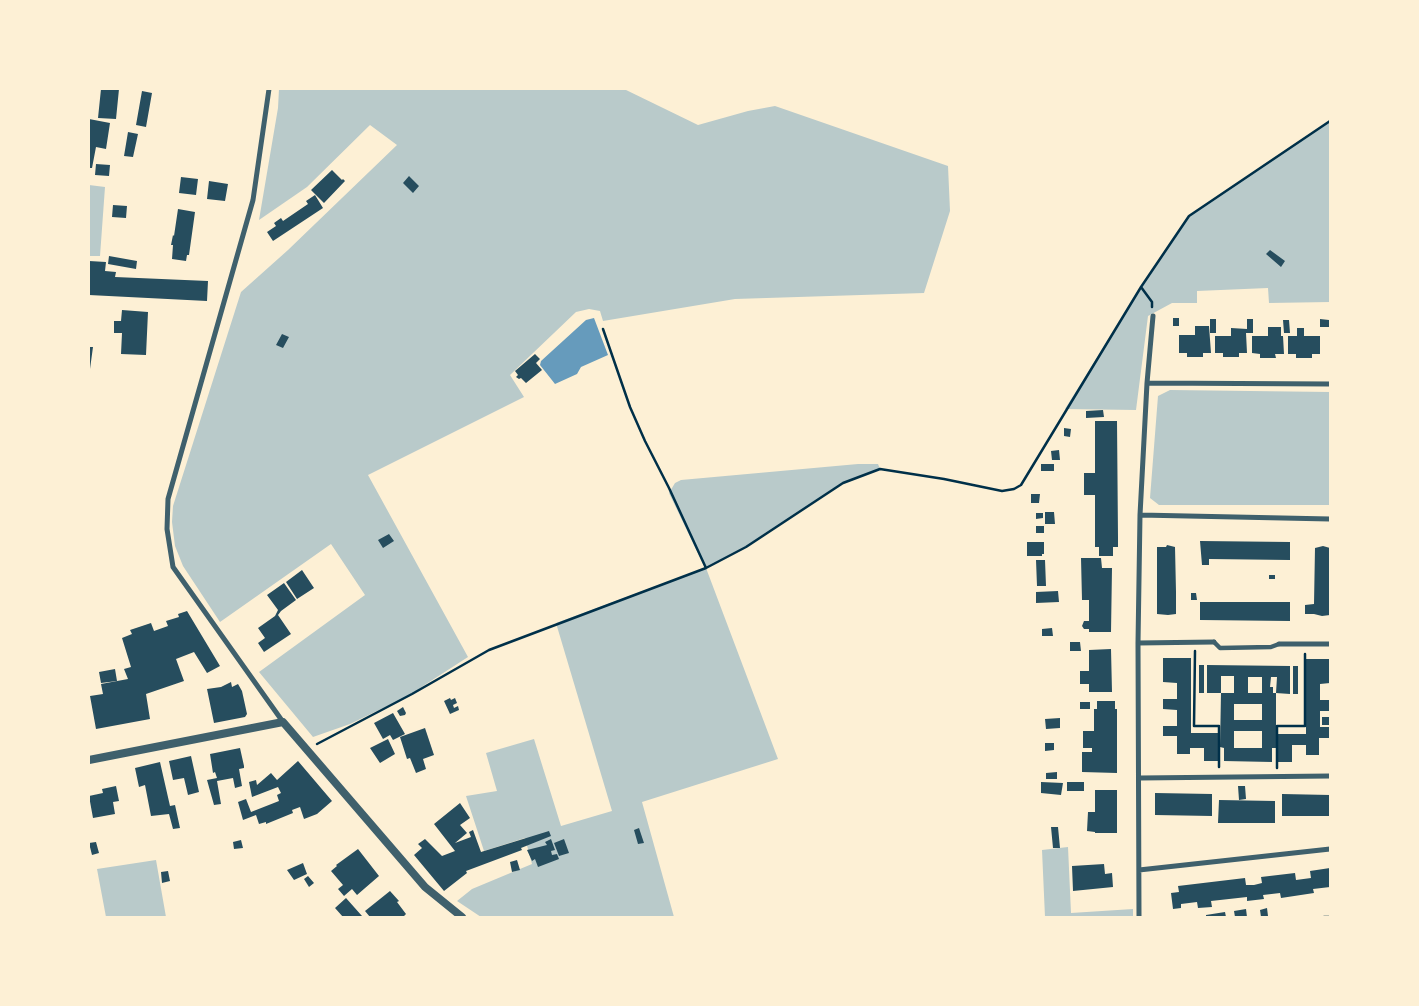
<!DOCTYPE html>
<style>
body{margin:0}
#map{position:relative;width:1419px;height:1006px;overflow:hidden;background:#fdf0d5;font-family:"Source Sans 3",sans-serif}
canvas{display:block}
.frame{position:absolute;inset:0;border:90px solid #fdf0d5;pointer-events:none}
</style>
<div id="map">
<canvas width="1419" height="1006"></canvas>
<div class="frame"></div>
</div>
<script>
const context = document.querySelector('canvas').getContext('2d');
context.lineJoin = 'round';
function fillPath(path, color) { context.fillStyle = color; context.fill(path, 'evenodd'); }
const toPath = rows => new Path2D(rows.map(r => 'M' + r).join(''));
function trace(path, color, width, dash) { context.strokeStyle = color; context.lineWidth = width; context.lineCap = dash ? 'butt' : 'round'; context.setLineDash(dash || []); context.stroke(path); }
fillPath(toPath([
 [279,89,624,89,698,125,748,111,775,106,948,166,950,211,924,293,735,299,603,321,600,311,589,309,576,312,510,375,524,397,368,475,468,657,423,686,412,694,350,724,313,737,259,672,365,595,331,544,220,622,183,566,175,546,172,522,173,506,241,292,288,250,397,145,370,125,307,187,259,220,278,108],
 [1330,121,1330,302,1269,303,1268,288,1197,291,1197,303,1172,303,1148,316,1136,410,1065,409,1141,287,1189,216],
 [89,185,105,187,100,256,89,256],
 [1170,390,1330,392,1330,505,1159,505,1150,498,1158,396],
 [858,464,878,464,880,469,843,483,746,547,706,568,778,759,642,802,674,917,481,917,457,901,472,889,532,864,525,838,484,851,466,796,497,791,486,753,534,739,561,826,612,811,556,623,705,568,669,493,675,483,681,480],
 [1068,847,1071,913,1133,909,1133,917,1045,917,1042,850],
 [156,860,166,917,106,917,97,869]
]), '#b9caca');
fillPath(toPath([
 [594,318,608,355,581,367,577,374,555,384,540,365,541,361,586,320]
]), '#669bbc');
fillPath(toPath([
 [101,89,119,89,116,119,98,118],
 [142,91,152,93,146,127,136,125],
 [89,119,110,123,106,149,96,147,92,168,89,168],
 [128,132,138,134,133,157,124,156],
 [96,164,110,165,109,176,95,175],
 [332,170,342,180,343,179,345,181,324,203,311,190],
 [409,176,419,186,413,193,403,183],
 [181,177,198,179,196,195,179,193],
 [209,181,228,184,225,201,207,199],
 [315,195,323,208,273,241,267,232,276,226,274,223,281,218,283,221,308,204,306,201],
 [113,205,127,206,126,218,112,217],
 [178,209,195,212,189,255,187,255,186,261,172,259,173,245,171,245,173,235,174,236],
 [1270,250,1285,261,1281,267,1266,254],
 [109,256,137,261,136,269,108,264],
 [89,261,106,262,105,271,116,272,115,277,208,281,207,301,89,295],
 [122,310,148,312,146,355,121,354,122,333,114,333,114,321,121,321],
 [1173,318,1179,318,1179,326,1173,326],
 [1210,319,1216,319,1216,333,1210,333],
 [1247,319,1253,319,1253,333,1246,333,1247,353,1239,353,1239,357,1223,357,1223,353,1215,353,1215,336,1231,336,1231,328,1247,329],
 [1320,319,1329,320,1329,327,1320,327],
 [1283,320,1289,320,1290,333,1284,333],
 [1195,326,1209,326,1211,353,1203,353,1203,357,1187,357,1187,353,1179,353,1179,335,1195,335],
 [1268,327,1281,327,1281,336,1283,336,1284,354,1275,354,1276,358,1260,358,1260,354,1252,353,1252,336,1268,336],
 [1297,328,1304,328,1304,336,1320,336,1320,354,1312,354,1312,358,1296,358,1296,354,1288,354,1288,336,1297,336],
 [282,334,289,337,283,348,276,345],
 [89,347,93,347,90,369,89,369],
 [535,354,540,359,536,363,542,370,526,383,521,378,519,379,516,377,518,375,515,371],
 [1103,410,1104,417,1086,418,1086,411],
 [1095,421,1117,421,1118,538,1118,547,1113,547,1113,556,1099,556,1099,547,1095,547,1095,495,1084,495,1084,473,1095,473],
 [1064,428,1071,429,1070,437,1064,436],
 [1059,450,1060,460,1052,460,1051,451],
 [1041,464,1054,464,1054,471,1041,471],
 [1031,494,1040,494,1039,503,1031,503],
 [1045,512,1054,512,1055,524,1045,524],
 [1036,513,1043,513,1043,518,1036,519],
 [1036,526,1044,526,1044,533,1036,533],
 [389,534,394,541,383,548,378,540],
 [1200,541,1290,542,1290,560,1209,559,1209,565,1202,565],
 [1027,542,1044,542,1044,554,1042,554,1042,556,1027,556],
 [1167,545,1175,547,1176,592,1176,614,1168,615,1157,614,1157,547,1166,547],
 [1323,546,1330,548,1330,615,1322,616,1314,614,1305,614,1305,605,1314,604,1315,548],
 [1081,558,1101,558,1102,568,1112,568,1111,632,1089,632,1089,629,1084,629,1082,626,1084,621,1089,621,1089,600,1082,600],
 [1036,560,1045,560,1046,586,1037,586],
 [302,570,314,588,297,599,286,582],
 [1269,575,1275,575,1275,579,1269,579],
 [284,583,296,600,281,611,278,615,291,634,264,652,258,643,265,638,258,628,275,616,278,610,267,595],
 [1058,591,1059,602,1036,603,1036,592],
 [1191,593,1196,593,1197,600,1191,600],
 [1200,602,1290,602,1290,621,1200,620],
 [187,611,220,666,207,673,194,652,176,659,184,681,146,694,150,719,96,729,90,696,103,694,101,684,128,679,124,669,131,667,122,638,132,634,130,630,151,623,154,631,168,626,166,621,179,617,178,614],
 [1052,628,1053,636,1042,636,1042,629],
 [1070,642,1080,642,1081,651,1070,651],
 [1111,649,1112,692,1089,692,1089,684,1080,684,1080,671,1089,671,1089,650],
 [1163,658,1191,658,1191,733,1218,733,1218,761,1204,761,1204,748,1190,748,1190,754,1177,754,1177,736,1163,736,1163,726,1177,726,1177,710,1163,709,1163,699,1177,699,1177,683,1163,682],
 [1306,659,1330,659,1330,683,1320,684,1320,700,1330,700,1330,711,1320,711,1320,727,1330,727,1330,738,1319,738,1319,755,1306,755,1306,745,1292,745,1292,762,1278,762,1278,734,1306,734],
 [1199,665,1204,665,1204,693,1199,693],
 [1207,665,1290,666,1290,694,1276,693,1277,677,1271,677,1270,687,1273,687,1273,693,1276,693,1276,748,1272,748,1272,762,1224,761,1224,748,1220,747,1221,693,1234,693,1234,676,1221,676,1221,693,1207,693],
 [1248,677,1262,677,1262,693,1248,693],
 [1234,704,1262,704,1262,720,1234,720],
 [1234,731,1262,731,1262,748,1234,748],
 [1293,666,1298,666,1298,694,1293,694],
 [115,669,117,681,101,683,99,672],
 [231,682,232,687,238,684,242,691,247,714,245,717,214,723,207,689,221,687],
 [450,698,451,700,455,698,457,703,453,705,454,708,458,706,459,710,450,714,444,701],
 [1097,701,1115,701,1115,709,1117,709,1117,773,1082,772,1082,752,1092,752,1092,748,1083,748,1083,731,1094,731,1094,709,1097,709],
 [1080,702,1090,702,1090,709,1080,709],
 [403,707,406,713,405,715,400,716,397,711],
 [393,713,405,734,393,740,390,735,383,739,374,723],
 [1322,717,1330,717,1330,725,1322,725],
 [1060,718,1060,728,1046,729,1045,719],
 [425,728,434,755,423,759,426,769,416,773,410,758,407,759,400,737],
 [388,739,395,754,380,763,370,748],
 [1045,743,1054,743,1054,750,1045,751],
 [240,748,244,766,244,768,239,769,242,786,235,788,233,778,217,781,221,804,214,805,207,780,217,778,215,772,213,773,210,754],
 [191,756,199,792,188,795,184,778,173,780,169,761],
 [298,761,332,801,317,814,304,819,300,807,292,810,293,813,266,824,266,822,259,824,256,815,243,820,238,802,246,799,251,812,279,801,277,795,281,793,278,787,252,797,249,782,256,780,257,785,271,773,277,780],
 [160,762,170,806,175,805,180,828,173,829,169,814,151,816,145,785,139,787,135,768],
 [1057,772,1057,779,1046,779,1046,773],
 [1041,782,1063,783,1061,795,1041,793],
 [1067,782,1084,782,1084,791,1067,791],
 [116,786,119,801,113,802,115,814,93,818,89,796,103,793,102,789],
 [1238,786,1245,786,1246,799,1239,800],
 [1095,790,1117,790,1117,833,1095,833,1095,832,1087,831,1088,812,1095,812],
 [1155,793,1212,794,1212,816,1155,815],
 [1282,794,1330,795,1330,816,1282,816],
 [1219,800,1275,801,1275,823,1218,823],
 [460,803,470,818,460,825,467,833,455,843,471,837,469,832,473,830,481,852,549,831,551,836,521,848,522,850,466,871,467,873,444,891,414,855,422,848,418,844,425,839,442,856,455,851,434,824],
 [1051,827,1058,827,1060,848,1053,848],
 [639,828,644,843,638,844,634,830],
 [551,839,555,850,551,851,552,855,557,854,559,859,538,867,535,859,532,861,527,850,547,845,545,842],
 [564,839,569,853,559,856,554,843],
 [241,840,243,848,234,849,233,842],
 [96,842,99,853,92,855,89,843],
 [358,849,379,876,357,895,352,889,344,896,338,889,343,885,331,871,337,866,336,865],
 [517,860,520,870,512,872,510,862],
 [303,863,307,874,294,880,287,870],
 [1104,864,1105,874,1112,873,1113,887,1073,891,1072,866],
 [1330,868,1330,887,1313,889,1314,893,1281,898,1280,893,1263,895,1264,899,1247,901,1247,897,1211,901,1212,907,1198,908,1197,902,1181,904,1181,908,1173,909,1171,893,1179,892,1178,886,1245,878,1246,885,1254,885,1262,883,1261,877,1295,873,1296,880,1311,878,1310,871],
 [168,871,170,881,162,883,161,872],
 [308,876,314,883,309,887,304,879],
 [390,891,399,901,397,902,406,914,403,917,370,917,365,911],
 [346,898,362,916,360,917,343,917,335,908],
 [1267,908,1268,916,1261,917,1260,910],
 [1246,909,1247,917,1235,917,1234,911],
 [1225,912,1226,917,1206,917,1206,915]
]), '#264d5e');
trace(toPath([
 [1141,287,1152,302,1152,307],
 [603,329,630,407,645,441,669,488,706,568],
 [1195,651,1194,726,1219,726,1219,767],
 [317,744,412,694,489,650,706,568,746,547,843,483,880,469,944,479,1002,491,1014,489,1021,485,1141,287,1189,216,1330,121],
 [1277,768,1277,726,1305,726,1305,654],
 [1324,917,1330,917]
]), '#003049', 2.5);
trace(toPath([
 [1214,642,1220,648,1271,647,1279,644]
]), '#3f606c', 4.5);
trace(toPath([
 [269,89,253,200,168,499,167,529,173,567,283,722],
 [1147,383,1330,384],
 [1140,515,1330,519],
 [1138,643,1214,642],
 [1279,644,1330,644],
 [1140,778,1330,776],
 [1139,870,1330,849],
 [1139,917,1138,643,1140,515,1147,383,1153,316]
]), '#3f606c', 5);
trace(toPath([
 [89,760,283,722,425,887,462,917]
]), '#3f606c', 8);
</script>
